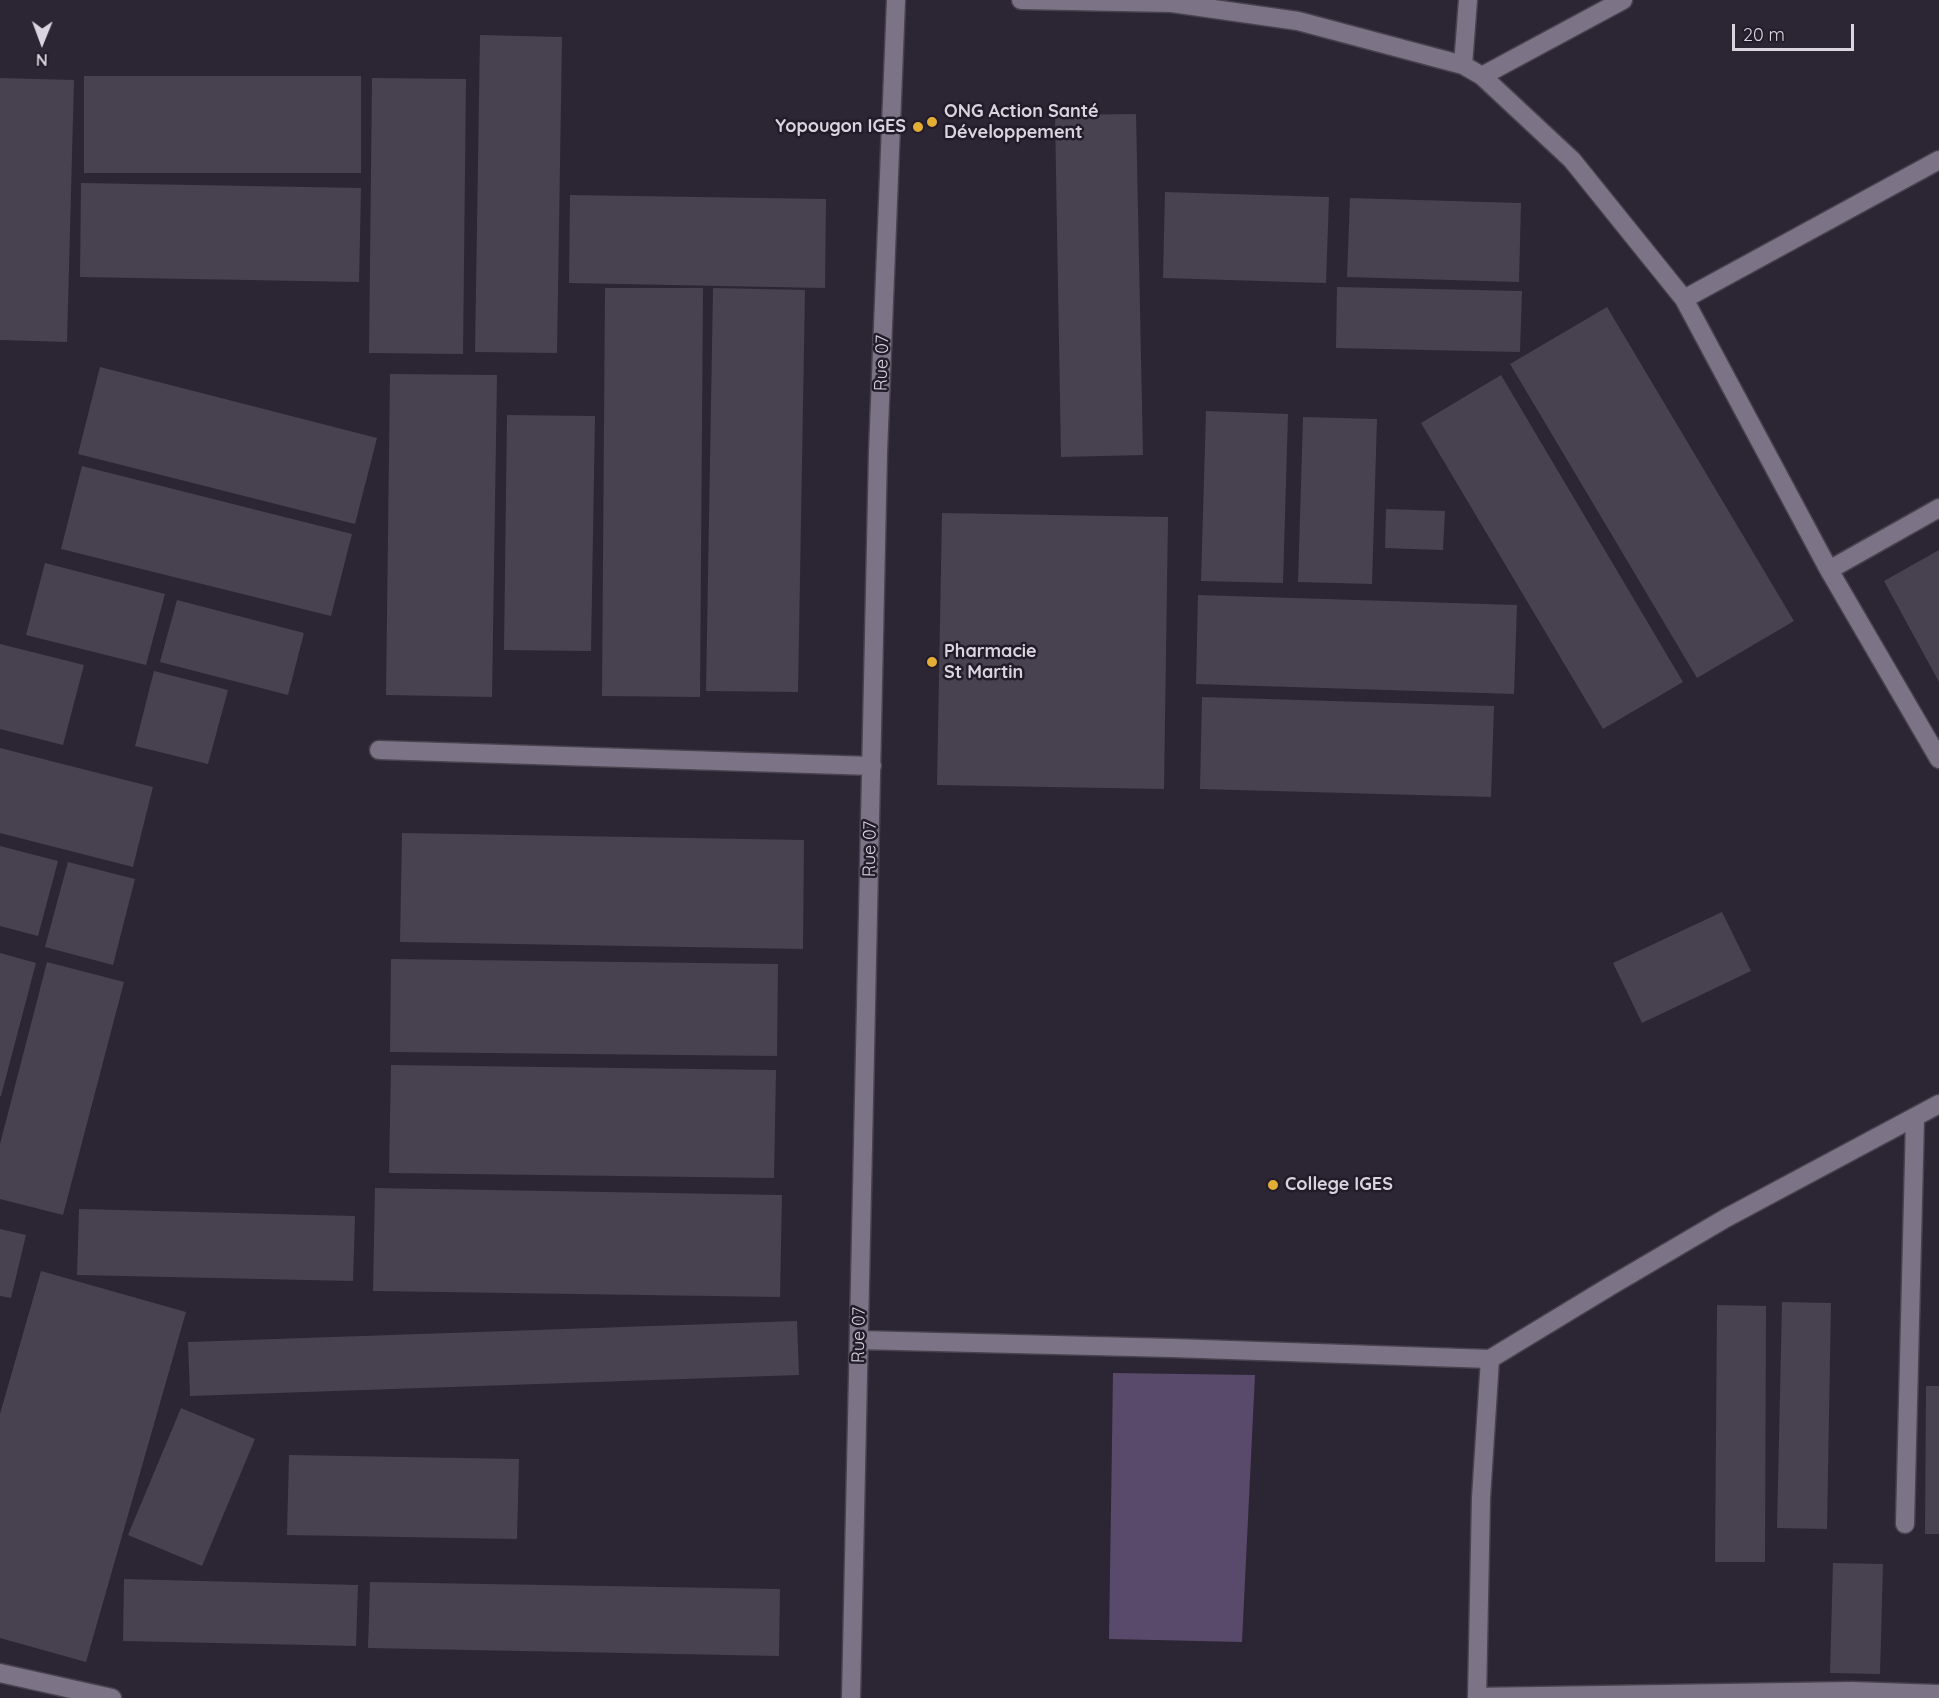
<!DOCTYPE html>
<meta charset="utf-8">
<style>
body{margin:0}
#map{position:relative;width:1939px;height:1698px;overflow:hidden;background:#2c2534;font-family:Quicksand,sans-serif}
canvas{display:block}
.north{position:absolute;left:12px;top:12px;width:60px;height:60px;-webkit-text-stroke:4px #221c2a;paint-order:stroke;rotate:181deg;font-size:16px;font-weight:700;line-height:24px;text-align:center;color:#d9d5df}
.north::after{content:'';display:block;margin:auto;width:21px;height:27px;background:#d9d5df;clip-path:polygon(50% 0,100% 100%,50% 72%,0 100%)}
.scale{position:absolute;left:1732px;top:24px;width:122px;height:27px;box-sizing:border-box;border:3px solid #d9d5df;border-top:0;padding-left:8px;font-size:18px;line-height:21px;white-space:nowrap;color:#d9d5df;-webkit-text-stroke:4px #221c2a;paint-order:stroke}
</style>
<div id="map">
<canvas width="1939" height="1698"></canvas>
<div class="north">N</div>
<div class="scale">20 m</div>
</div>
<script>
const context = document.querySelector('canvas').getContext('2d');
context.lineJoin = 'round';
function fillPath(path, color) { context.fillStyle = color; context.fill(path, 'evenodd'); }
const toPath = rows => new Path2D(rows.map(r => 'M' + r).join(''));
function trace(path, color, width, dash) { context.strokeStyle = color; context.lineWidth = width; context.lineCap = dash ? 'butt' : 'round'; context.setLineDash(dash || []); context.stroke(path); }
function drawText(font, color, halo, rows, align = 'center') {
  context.font = font + ' Quicksand,sans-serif'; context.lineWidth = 5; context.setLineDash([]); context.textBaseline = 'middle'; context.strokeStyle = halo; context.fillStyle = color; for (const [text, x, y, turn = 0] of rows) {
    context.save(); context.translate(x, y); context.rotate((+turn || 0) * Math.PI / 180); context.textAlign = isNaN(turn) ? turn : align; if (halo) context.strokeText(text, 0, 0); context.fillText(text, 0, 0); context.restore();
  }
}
fillPath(toPath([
 [1113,1373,1255,1375,1242,1642,1109,1639]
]), '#59496a');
fillPath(toPath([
 [480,35,562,37,557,353,475,352],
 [84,76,361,76,361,173,84,173],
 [0,78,74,80,67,342,0,340],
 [372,78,466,79,463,354,369,353],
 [1136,114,1143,455,1061,457,1055,115],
 [81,183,361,188,359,282,80,277],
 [1165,192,1329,197,1326,283,1163,278],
 [570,195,826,199,825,288,569,283],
 [1350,198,1521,203,1519,282,1347,277],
 [1337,287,1522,291,1520,352,1336,348],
 [605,288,703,288,700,697,602,696],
 [713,288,805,290,798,692,706,691],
 [1607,307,1794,621,1697,678,1510,364],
 [100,367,377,438,355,524,78,454],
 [390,374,497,375,492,697,386,695],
 [1501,375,1683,682,1603,729,1421,423],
 [1206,411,1288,414,1283,583,1201,581],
 [507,415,595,416,591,651,504,650],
 [1303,417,1377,419,1372,584,1298,582],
 [82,466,352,534,331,616,61,549],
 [1386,509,1445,511,1443,550,1385,548],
 [942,513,1168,517,1164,789,937,785],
 [1939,550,1939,682,1884,581],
 [45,563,165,594,146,665,26,635],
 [1198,595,1517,605,1514,694,1196,684],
 [177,600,304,633,288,695,160,662],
 [0,644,84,665,63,745,0,729],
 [154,671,228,690,208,764,135,746],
 [1202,697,1494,706,1491,797,1200,789],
 [0,748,153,787,133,867,0,833],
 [402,833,804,840,803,949,400,942],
 [0,846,58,861,38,936,0,926],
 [68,862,135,879,113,965,45,947],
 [1722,912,1751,971,1642,1023,1613,963],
 [0,953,36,963,1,1096,0,1096],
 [391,959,778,964,777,1056,390,1052],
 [47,962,124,982,63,1215,0,1199,0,1144],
 [391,1065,776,1070,774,1178,389,1173],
 [375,1188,782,1195,780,1297,373,1291],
 [79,1209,355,1216,353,1281,77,1275],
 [0,1229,26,1235,11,1298,0,1296],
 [41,1271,186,1312,86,1662,0,1638,0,1414],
 [1782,1302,1831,1303,1827,1529,1777,1528],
 [1717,1305,1766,1306,1765,1562,1715,1562],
 [797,1321,799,1375,190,1396,188,1342],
 [1926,1386,1939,1386,1939,1534,1925,1534],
 [181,1408,255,1439,202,1566,128,1535],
 [289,1455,519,1459,517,1539,287,1535],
 [1833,1563,1883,1564,1880,1674,1830,1673],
 [124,1579,358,1585,356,1646,123,1641],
 [370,1582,780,1589,779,1656,368,1648]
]), '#484150');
const minor = toPath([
 [1021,0,1172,3,1298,21,1463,65,1482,76,1572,160,1684,299,1829,570,1939,759],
 [1463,65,1468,0],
 [1482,76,1623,0],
 [1684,299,1939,160],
 [1829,570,1939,508],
 [379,750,872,766],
 [859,1340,1172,1348,1490,1359,1612,1285,1726,1218,1939,1104],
 [1905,1524,1915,1119],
 [0,1673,112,1698],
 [1477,1697,1852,1691,1939,1694],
 [851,1698,878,452,896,0],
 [1477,1698,1481,1498,1490,1359]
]);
trace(minor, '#48424e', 21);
trace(minor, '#7c7486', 18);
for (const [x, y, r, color] of [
 [932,122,6,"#e4ad35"],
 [918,127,6,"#e4ad35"],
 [932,662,6,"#e4ad35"],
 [1273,1185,6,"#e4ad35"]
]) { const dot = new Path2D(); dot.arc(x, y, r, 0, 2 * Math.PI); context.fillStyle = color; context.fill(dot); trace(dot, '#221c2a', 2); }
drawText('bold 18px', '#d9d5df', '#221c2a', [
 ["ONG Action Santé",944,112],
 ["Développement",944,133],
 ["Yopougon IGES",906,127,"right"],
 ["Pharmacie",944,652],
 ["St Martin",944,673],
 ["College IGES",1285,1185]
], 'left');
drawText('18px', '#d9d5df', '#221c2a', [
 ["Rue 07",882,363,-88],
 ["Rue 07",870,849,-89],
 ["Rue 07",859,1335,-89]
]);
</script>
